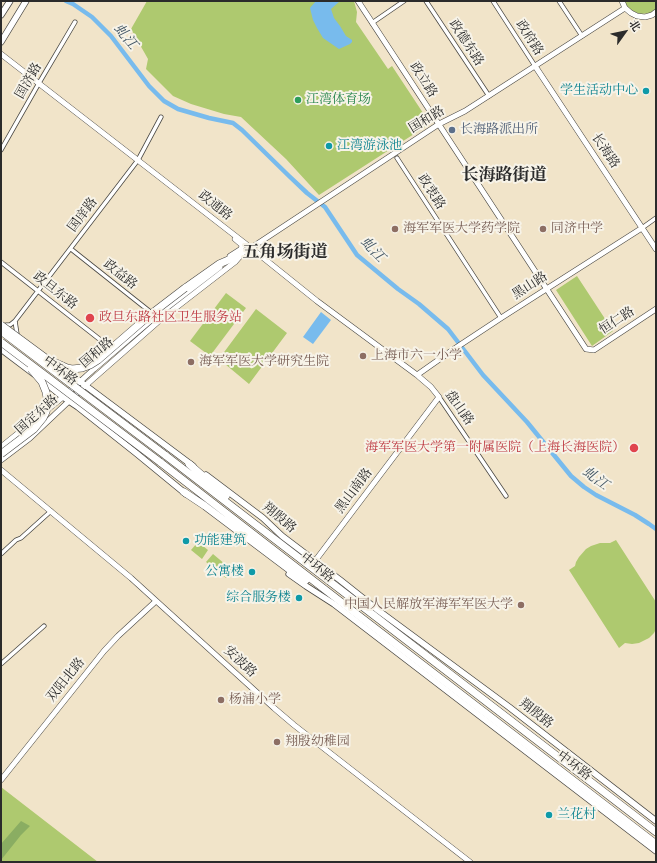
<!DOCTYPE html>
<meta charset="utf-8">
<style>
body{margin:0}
#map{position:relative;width:657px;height:863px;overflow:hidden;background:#f1e4c9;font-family:"Gentium Book Plus","Noto Serif SC",serif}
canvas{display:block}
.frame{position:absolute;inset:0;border:2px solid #2b2b2b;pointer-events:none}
.north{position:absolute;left:605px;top:12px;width:40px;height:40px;-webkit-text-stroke:3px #f7f3e8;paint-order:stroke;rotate:57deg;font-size:11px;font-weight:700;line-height:16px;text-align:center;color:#2b2b2b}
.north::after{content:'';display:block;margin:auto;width:14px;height:18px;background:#2b2b2b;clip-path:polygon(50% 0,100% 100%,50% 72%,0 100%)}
</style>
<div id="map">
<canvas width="657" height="863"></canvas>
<div class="frame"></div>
<div class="north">北</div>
</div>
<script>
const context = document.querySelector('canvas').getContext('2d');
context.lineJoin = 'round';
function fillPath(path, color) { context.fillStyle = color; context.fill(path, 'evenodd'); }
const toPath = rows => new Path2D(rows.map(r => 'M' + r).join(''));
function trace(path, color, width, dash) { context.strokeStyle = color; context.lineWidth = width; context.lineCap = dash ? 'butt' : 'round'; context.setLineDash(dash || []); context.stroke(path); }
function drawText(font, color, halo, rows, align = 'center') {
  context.font = font + ' "Gentium Book Plus","Noto Serif SC",serif'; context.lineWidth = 4; context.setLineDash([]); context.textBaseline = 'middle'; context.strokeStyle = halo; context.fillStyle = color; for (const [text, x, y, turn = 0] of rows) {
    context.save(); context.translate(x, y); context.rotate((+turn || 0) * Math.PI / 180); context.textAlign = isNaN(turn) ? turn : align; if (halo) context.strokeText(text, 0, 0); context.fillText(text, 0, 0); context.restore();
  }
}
fillPath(toPath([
 [147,1,354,1,357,12,356,22,388,69,392,66,427,119,425,127,319,195,286,159,241,117,224,114,191,104,173,96,146,69,148,59,131,29],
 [625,1,656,1,656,9,650,13,640,14,631,10,626,5],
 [577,276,613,331,592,346,556,290],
 [226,293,246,308,210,356,190,341],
 [256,309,287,333,249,384,219,359],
 [616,540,656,602,656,629,654,633,649,638,639,643,632,644,625,643,619,648,569,570,575,566,576,562,579,557,586,549,591,546,600,543,610,543],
 [198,542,208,550,202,559,191,550],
 [213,554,232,570,226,578,206,562],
 [1,787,98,862,1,862]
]), '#aec96f');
fillPath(toPath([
 [21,821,30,826,21,835,1,860,1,844]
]), '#8aad62');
fillPath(toPath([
 [316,1,340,1,331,9,334,18,340,26,346,36,352,40,352,42,350,44,339,49,323,38,317,28,313,20,310,8],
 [321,312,331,320,313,344,303,337]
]), '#78bbed');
trace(toPath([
 [66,1,73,4,92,17,111,36,149,86,164,101,178,109,209,118,233,123,242,130,289,176,307,193,325,207,357,255,398,289,419,304,448,329,483,375,527,422,571,476,584,487,596,495,635,515,649,524,656,529]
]), '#78bbed', 4.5);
const street = toPath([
 [426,1,489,96],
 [493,1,535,66],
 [559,1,582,36],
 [372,23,404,1],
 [1,150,39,83,75,22],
 [397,158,501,318],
 [642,228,656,218],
 [71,249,153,314],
 [1,262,112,349],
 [15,321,17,334],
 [6,325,10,325,15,321,138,160,161,117],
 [439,397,506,496],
 [1,554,16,540,21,538,51,511],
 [1,664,44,626]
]);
const secondary = toPath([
 [358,1,586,349,594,350,656,309],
 [622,1,625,8,631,13,637,16,645,17,652,15,656,12],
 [1,54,251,248,317,301,417,375,431,387,439,397,315,561],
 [535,66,656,249],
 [230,256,241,249,242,246,241,244,235,239],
 [232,259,251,248,439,124,465,111,625,8],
 [417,375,454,349,501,318,642,228],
 [1,447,63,397,94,369,156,316,220,267],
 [1,460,30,438,86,385,160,320,235,262,241,255],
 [1,470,131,578,274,708,294,725,470,862],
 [1,780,104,651,118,636,156,601]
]);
const primary = toPath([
 [1,15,10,1],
 [1,42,26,1],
 [1,349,34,374],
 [62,368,193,466],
 [42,380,63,397,78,407,136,453,186,494],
 [206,475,263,518,282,536,340,580,379,611,509,707,656,821],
 [289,574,306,586,334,604,656,851]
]);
const highway = toPath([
 [185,288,219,264,233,258],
 [165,455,656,832],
 [160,462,341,602,656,844],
 [189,464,226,496],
 [184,492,205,506,294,573,306,580]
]);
trace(street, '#494743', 5);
trace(secondary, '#494743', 6);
trace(primary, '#494743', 7);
trace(highway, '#494743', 8);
trace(street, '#fff', 3.5);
trace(secondary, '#fff', 5);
trace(primary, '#fff', 5.5);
trace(highway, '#fff', 7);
const highwayBridge = toPath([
 [1,325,47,359,67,368,72,369,82,368,90,365,98,360,151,314,185,288],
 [1,331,165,455],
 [1,342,160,462],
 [1,454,34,429,43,418,46,412,48,403,46,392,42,382,31,369]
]);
trace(highwayBridge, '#494743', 8, []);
trace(highwayBridge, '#fff', 7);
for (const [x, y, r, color] of [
 [646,91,4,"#0f9aa8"],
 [298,100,4,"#2e9e5b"],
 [452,130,4,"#5c6f8a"],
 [329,146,4,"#0f9aa8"],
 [395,229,4,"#8d6e63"],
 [543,229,4,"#8d6e63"],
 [90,318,5,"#e0444e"],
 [363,356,4,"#8d6e63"],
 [191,362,4,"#8d6e63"],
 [634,448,5,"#e0444e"],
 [186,541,4,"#0f9aa8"],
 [252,572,4,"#0f9aa8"],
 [299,598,4,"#0f9aa8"],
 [521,605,4,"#8d6e63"],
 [221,700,4,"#8d6e63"],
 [277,742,4,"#8d6e63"],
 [549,815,4,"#0f9aa8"]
]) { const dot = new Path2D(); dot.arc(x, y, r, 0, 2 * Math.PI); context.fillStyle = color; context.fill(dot); trace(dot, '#f7f3e8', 1.5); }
drawText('13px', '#2b2b2b', '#f7f3e8', [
 ["政府路",529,38,57],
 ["政德东路",466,43,57],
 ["政立路",423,80,57],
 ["国济路",29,81,-60],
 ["国和路",427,120,-31],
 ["长海路",605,151,56],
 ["政衷路",431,192,57],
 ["政通路",215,206,38],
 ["国庠路",83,215,-53],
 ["政益路",120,275,38],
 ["黑山路",530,286,-33],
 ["政旦东路",55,291,38],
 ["恒仁路",617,321,-33],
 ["国和路",97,353,-40],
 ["中环路",60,371,37],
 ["盘山路",459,408,55],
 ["国定东路",37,415,-42],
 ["黑山南路",354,491,-53],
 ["翔殷路",279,518,40],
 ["中环路",317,568,38],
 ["安波路",240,662,43],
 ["双阳北路",66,680,-51],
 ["翔殷路",536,714,38],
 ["中环路",574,766,37]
]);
drawText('13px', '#0d838f', '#f7f3e8', [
 ["学生活动中心",638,91],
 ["江湾游泳池",337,146,"left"],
 ["功能建筑",194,541,"left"],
 ["公寓楼",244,572],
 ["综合服务楼",291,598],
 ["兰花村",557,815,"left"]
], 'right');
drawText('13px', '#27864d', '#f7f3e8', [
 ["江湾体育场",306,100]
], 'left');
drawText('13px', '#4e5e75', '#f7f3e8', [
 ["长海路派出所",460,130]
], 'left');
drawText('13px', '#785e54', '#f7f3e8', [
 ["海军军医大学药学院",403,229],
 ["同济中学",551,229],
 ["上海市六一小学",371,356],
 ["海军军医大学研究生院",199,362],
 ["中国人民解放军海军军医大学",513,605,"right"],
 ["杨浦小学",229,700],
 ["翔殷幼稚园",285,742]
], 'left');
drawText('13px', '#be3a42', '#f7f3e8', [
 ["政旦东路社区卫生服务站",99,318],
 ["海军军医大学第一附属医院（上海长海医院）",625,448,"right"]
], 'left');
drawText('italic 14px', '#425665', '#f7f3e8', [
 ["虬江",125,37,50],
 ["虬江",372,250,46],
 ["虬江",595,479,36]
]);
drawText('bold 17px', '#2b2b2b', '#f7f3e8', [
 ["长海路街道",504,176],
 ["五角场街道",285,253]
]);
</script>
